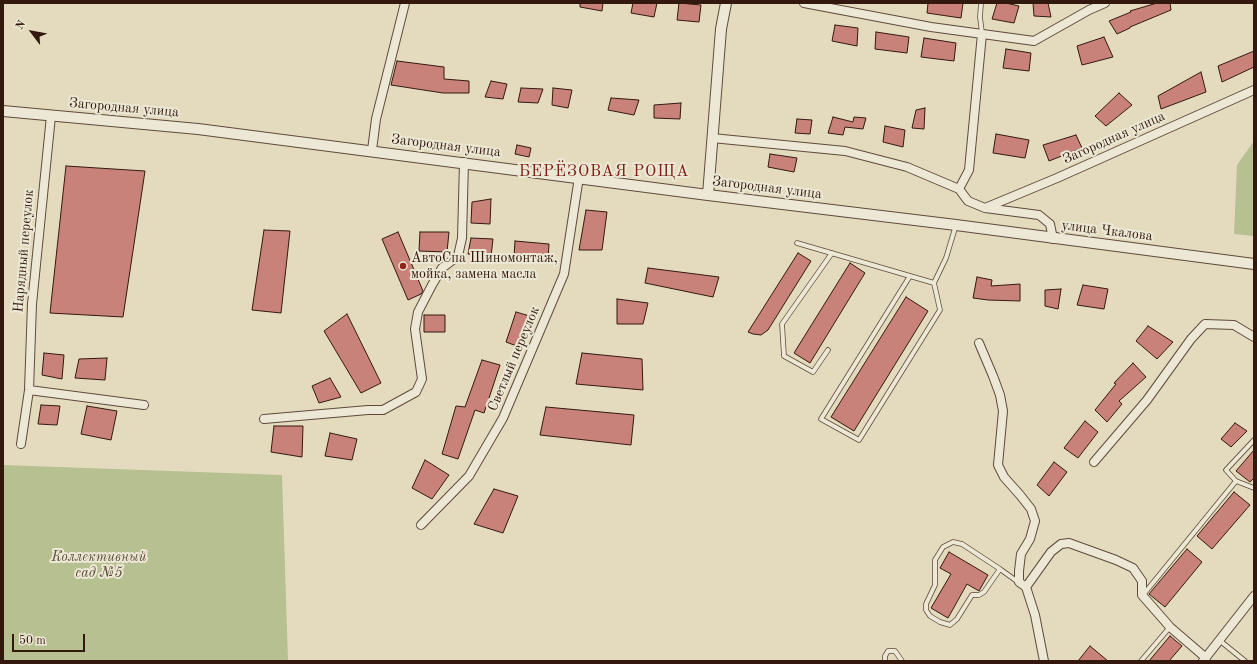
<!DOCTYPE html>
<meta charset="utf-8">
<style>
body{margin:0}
#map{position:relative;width:1257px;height:664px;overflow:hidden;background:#e4dbbf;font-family:"Old Standard TT",serif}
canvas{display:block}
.frame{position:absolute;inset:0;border:4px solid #33190d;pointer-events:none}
.north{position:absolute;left:12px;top:12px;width:40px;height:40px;-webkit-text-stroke:3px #ede8d5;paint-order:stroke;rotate:302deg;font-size:11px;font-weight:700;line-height:16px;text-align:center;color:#33190d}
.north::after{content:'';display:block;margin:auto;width:14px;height:18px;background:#33190d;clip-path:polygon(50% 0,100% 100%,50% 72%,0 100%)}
.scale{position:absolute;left:12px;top:634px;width:73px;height:18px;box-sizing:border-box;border:2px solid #33190d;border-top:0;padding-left:5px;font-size:12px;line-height:14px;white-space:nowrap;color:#33190d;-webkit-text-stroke:3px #ede8d5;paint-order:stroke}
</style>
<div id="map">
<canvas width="1257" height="664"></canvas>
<div class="frame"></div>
<div class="north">N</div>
<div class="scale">50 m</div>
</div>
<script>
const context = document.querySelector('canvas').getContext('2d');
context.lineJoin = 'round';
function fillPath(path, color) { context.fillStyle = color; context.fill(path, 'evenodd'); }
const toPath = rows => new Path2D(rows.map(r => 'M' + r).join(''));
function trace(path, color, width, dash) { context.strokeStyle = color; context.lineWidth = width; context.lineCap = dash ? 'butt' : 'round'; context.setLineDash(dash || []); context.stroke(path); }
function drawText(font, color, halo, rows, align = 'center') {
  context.font = font + ' "Old Standard TT",serif'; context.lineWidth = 4; context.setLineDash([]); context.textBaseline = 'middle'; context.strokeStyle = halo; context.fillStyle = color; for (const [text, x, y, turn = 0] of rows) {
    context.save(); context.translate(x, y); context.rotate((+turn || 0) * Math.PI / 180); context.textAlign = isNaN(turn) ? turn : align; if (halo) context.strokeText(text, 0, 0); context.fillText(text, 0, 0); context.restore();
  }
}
fillPath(toPath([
 [1254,141,1254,236,1234,234,1237,165],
 [3,465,282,475,288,661,3,661]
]), '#b6c091');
const building = toPath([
 [580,3,603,3,602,11,580,7,580,3],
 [633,3,657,3,654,17,631,13,633,3],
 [679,3,701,5,699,22,677,20,679,3],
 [928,3,963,3,961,18,927,13,928,3],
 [997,3,1006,3,1019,6,1014,23,992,19,997,3],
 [1033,3,1048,3,1051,17,1034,16,1033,3],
 [1157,3,1170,3,1171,10,1130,27,1130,28,1117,34,1109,21,1131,12,1130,11,1157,3],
 [835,25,858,28,857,46,832,41,835,25],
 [876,32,909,37,907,53,875,49,876,32],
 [1104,37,1113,57,1082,65,1077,46,1104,37],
 [924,38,956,43,954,61,921,57,924,38],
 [1006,49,1031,53,1029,71,1003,68,1006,49],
 [1254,51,1254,67,1222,82,1218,66,1254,51],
 [397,61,444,67,444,79,469,81,469,93,443,93,391,85,397,61],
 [1201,72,1206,92,1161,109,1158,96,1201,72],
 [491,81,507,84,503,99,485,97,491,81],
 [521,88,543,89,538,103,518,102,521,88],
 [553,88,572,90,568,108,552,105,553,88],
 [1119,93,1132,105,1106,126,1095,116,1119,93],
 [611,98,639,100,634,115,608,110,611,98],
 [681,103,680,119,654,118,654,105,681,103],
 [925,108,924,129,912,128,916,110,925,108],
 [833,117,853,122,854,117,866,118,863,129,845,127,843,135,828,133,833,117],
 [797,119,812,120,810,134,795,133,797,119],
 [885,126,905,130,903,147,883,142,885,126],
 [996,134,1029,140,1025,158,993,153,996,134],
 [1076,135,1082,148,1049,161,1043,145,1076,135],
 [517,145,531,148,529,157,515,154,517,145],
 [770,154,797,158,794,172,768,167,770,154],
 [66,166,145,171,123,317,50,313,66,166],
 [491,199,490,224,471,223,472,202,491,199],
 [586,210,607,212,602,250,579,250,586,210],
 [264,230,290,231,281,313,252,310,264,230],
 [398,232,423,291,421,294,408,300,382,239,398,232],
 [420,232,449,232,447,252,419,251,420,232],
 [471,238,493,239,491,256,468,254,471,238],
 [515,241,549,244,548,260,514,257,515,241],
 [798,253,811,261,768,330,761,335,753,334,748,332,798,253],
 [850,263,865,273,810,363,794,353,850,263],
 [648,268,719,277,713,297,645,283,648,268],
 [977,277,992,280,991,286,1020,284,1020,301,988,300,973,298,977,277],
 [1083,285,1108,289,1104,309,1077,305,1083,285],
 [1061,289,1058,309,1045,306,1045,290,1061,289],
 [906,297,928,311,854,431,831,417,906,297],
 [617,299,648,303,643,324,617,324,617,299],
 [516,312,533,317,522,348,506,342,516,312],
 [347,314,381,383,361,393,324,331,347,314],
 [424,315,445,315,445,332,424,332,424,315],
 [1148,326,1173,342,1157,359,1136,341,1148,326],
 [44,353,64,355,62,379,42,375,44,353],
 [582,353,642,359,643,390,576,384,582,353],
 [107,358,105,380,75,378,79,359,107,358],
 [482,360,500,365,484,413,475,410,458,459,442,454,456,406,465,407,482,360],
 [1133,363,1146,377,1119,401,1122,404,1107,422,1095,410,1116,384,1114,383,1133,363],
 [330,378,341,397,319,403,312,386,330,378],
 [41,405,60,406,57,425,38,424,41,405],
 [87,406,117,411,111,440,81,434,87,406],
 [546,407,634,415,631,445,540,435,546,407],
 [1085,421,1098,432,1078,458,1064,448,1085,421],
 [1235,423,1247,431,1231,447,1221,439,1235,423],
 [274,426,303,426,302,457,271,452,274,426],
 [330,433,357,439,352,460,325,456,330,433],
 [1254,450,1254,478,1250,482,1236,471,1254,450],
 [425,460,449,475,432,499,412,488,425,460],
 [1054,462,1067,472,1049,496,1037,485,1054,462],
 [494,489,518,496,503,533,474,524,494,489],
 [1234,492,1250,505,1212,549,1197,536,1234,492],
 [1187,549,1202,562,1165,607,1149,594,1187,549],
 [949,552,988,575,979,591,967,584,948,618,931,608,951,574,940,568,949,552],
 [1170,636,1182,646,1169,661,1149,661,1170,636],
 [1090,646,1108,661,1078,661,1090,646]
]);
fillPath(building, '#c98279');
trace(building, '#33190d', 1);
const service = toPath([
 [981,3,980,17,982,33],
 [797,243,934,283,946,258,956,225],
 [910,276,821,419,859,440,940,310,934,283],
 [828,350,813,372,784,356,782,324,832,253],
 [1254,440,1226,470,1236,481,1254,488],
 [1000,569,984,592,979,595,972,595,957,619,950,625,940,622,930,616,926,610,926,604,935,585,935,560,943,547,953,542,962,544,1000,569,1018,582],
 [1143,595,1236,481],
 [1219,640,1245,661],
 [885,661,885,656,888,651,895,651,902,661],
 [1141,661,1170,627]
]);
const minor = toPath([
 [804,3,931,27,1034,41,1089,10,1105,3],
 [982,34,969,170,959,189,968,201,985,208,1039,215,1050,224,1053,239],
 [712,138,845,151,907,167,959,189],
 [372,150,376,119,405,3],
 [985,208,1057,178,1254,90],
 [979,343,993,376,1000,395,1003,411,998,465,1004,477,1020,495,1031,509,1035,521,1030,539,1021,554,1019,571,1019,582,1026,587],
 [29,390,144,405],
 [264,419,368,410,383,410,416,392,422,379,415,329,418,312,432,285,442,268,458,256,462,238,464,162],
 [21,444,29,390,32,304,51,116],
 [1094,462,1147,400,1191,339,1205,324,1234,325,1254,337],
 [421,525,469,476,503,418,564,274,579,177],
 [1044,661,1035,615,1026,587,1051,552,1061,544,1069,543,1116,560,1133,568,1142,581,1142,595,1170,627,1206,658],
 [1203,661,1254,596]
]);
const tertiary = toPath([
 [3,111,198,129,708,195,956,225,1254,264],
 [708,195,721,29,726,3]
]);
trace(service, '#5f4a3a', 5.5);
trace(minor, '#5f4a3a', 10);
trace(tertiary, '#5f4a3a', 12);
trace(service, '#ede8d5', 4);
trace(minor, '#ede8d5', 8);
trace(tertiary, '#ede8d5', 10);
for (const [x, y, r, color] of [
 [403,266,4,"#8f2418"]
]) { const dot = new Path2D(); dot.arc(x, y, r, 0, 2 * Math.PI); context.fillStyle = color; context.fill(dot); trace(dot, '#ede8d5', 1.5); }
drawText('14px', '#33190d', '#ede8d5', [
 ["Загородная улица",124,108,5],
 ["Загородная улица",1114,138,-24],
 ["Загородная улица",446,146,7],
 ["Загородная улица",767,188,7],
 ["улица Чкалова",1107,231,7],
 ["Нарядный переулок",24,251,-85],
 ["Светлый переулок",514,359,-67]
]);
drawText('14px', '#33190d', '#ede8d5', [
 ["АвтоСпа Шиномонтаж,",411,258],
 ["мойка, замена масла",411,274]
], 'left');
drawText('italic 14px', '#5a4b35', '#ede8d5', [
 ["Коллективный",99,557],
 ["сад №5",99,573]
]);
context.letterSpacing = '1px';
drawText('16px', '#7a1f14', '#ede8d5', [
 ["БЕРЁЗОВАЯ РОЩА",604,172]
]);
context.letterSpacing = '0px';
</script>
